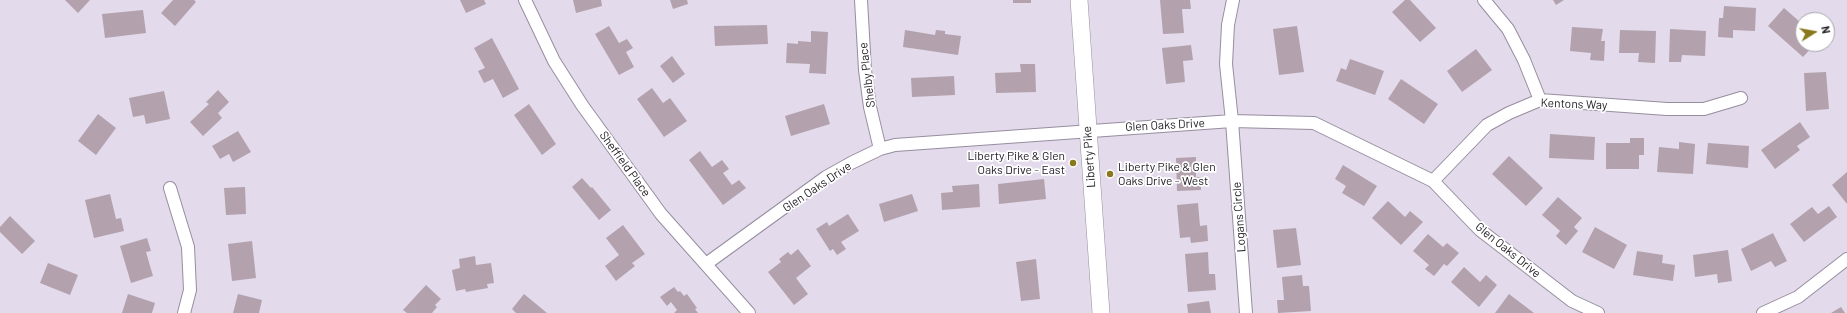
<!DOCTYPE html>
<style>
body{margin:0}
#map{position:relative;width:1847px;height:313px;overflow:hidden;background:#e3daec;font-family:Barlow,sans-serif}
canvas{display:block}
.north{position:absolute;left:1795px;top:12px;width:40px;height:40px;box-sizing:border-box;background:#fff;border:1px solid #a8a6a9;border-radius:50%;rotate:79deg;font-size:11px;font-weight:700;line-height:16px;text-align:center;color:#252128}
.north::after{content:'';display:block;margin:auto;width:14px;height:18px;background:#8a781c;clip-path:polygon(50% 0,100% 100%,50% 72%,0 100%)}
</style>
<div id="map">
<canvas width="1847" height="313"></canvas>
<div class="north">N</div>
</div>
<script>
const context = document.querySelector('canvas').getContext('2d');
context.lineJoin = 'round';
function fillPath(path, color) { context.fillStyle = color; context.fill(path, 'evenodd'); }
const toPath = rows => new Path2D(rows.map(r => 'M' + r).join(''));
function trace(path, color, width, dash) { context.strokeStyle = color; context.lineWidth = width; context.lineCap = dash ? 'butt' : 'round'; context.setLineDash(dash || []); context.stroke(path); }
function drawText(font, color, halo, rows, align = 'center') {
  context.font = font + ' Barlow,sans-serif'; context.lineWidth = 3.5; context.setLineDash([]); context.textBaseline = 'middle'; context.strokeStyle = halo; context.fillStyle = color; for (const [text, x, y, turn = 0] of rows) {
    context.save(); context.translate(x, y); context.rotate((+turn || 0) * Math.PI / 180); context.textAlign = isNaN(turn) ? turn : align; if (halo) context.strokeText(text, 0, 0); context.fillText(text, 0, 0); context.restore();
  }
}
fillPath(toPath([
 [65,0,90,0,78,13],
 [173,0,194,0,196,2,175,26,161,13],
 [460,0,484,0,486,4,466,13],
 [573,0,601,0,602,6,576,13],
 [670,0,687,0,688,4,673,9],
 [1013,0,1031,0,1031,3,1013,3],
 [1160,0,1190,0,1191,9,1182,9,1184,33,1163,34],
 [1405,0,1410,0,1436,28,1420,42,1392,12],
 [1553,0,1564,0,1556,5],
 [1724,6,1756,8,1755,31,1733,30,1733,38,1718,37,1719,18,1723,18],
 [1784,8,1800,22,1803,20,1803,44,1815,44,1803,57,1768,26],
 [143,10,146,33,105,38,102,14],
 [767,25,768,44,715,46,714,26],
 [609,26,619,43,627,39,633,48,626,52,634,67,619,75,595,34],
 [1297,26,1304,72,1279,75,1273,29],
 [1572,27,1603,29,1601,41,1605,41,1604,61,1590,60,1591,53,1570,51],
 [1670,29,1706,31,1705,56,1682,55,1681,62,1669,62],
 [905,30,935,35,936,30,945,31,945,34,961,36,958,55,903,47],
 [1620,30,1656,31,1655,63,1638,62,1639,53,1619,53],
 [811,31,828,32,826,74,809,73,810,64,786,63,787,43,798,44,798,41,811,42],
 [492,38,519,89,503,98,493,79,484,83,478,71,485,68,474,48],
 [1191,45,1193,60,1183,61,1185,82,1166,84,1162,48],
 [1476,49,1492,70,1462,92,1447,71],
 [672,56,685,74,673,83,660,66],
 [1350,59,1384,71,1375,95,1336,81,1341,68,1346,70],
 [1020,64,1035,64,1036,92,996,93,995,73,1021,72],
 [1826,72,1829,109,1806,111,1804,73],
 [954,76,955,95,912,97,911,78],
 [1401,79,1438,104,1424,124,1388,99],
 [652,88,663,103,670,98,687,121,664,137,637,99],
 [218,90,229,102,218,113,222,118,203,136,190,122,209,104,206,102],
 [164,91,170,119,146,124,144,115,133,117,129,98],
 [529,104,556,144,542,155,514,115],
 [824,104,830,124,791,136,785,116],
 [98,114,116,128,96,155,78,141],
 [1800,122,1810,137,1797,146,1800,150,1775,169,1761,150],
 [238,131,251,152,233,162,229,154,220,159,212,146],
 [1550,134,1595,137,1594,160,1549,158],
 [1630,138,1644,138,1644,155,1639,155,1639,169,1606,169,1606,143,1630,143],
 [1679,142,1695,144,1693,174,1657,172,1659,147,1679,149],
 [1708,143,1749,146,1748,168,1706,164],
 [700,151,712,167,722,160,729,169,723,173,732,185,739,180,746,188,723,205,689,160],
 [1509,156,1543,188,1526,206,1492,174],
 [1196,157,1196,177,1201,177,1201,190,1177,191,1176,158],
 [1343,165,1377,186,1364,206,1342,193,1346,186,1335,179],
 [1847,172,1847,204,1832,185],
 [582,178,591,188,592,187,611,210,599,220,572,187],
 [1044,179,1046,199,999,204,998,184],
 [979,184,980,207,942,210,941,193,953,192,952,186],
 [245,187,246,214,226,215,224,188],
 [110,194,116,219,121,218,124,231,94,238,85,200],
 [912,194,918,211,884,222,879,204],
 [1558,197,1582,218,1574,227,1578,231,1566,245,1556,236,1560,231,1542,215],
 [1388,201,1405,217,1410,211,1423,222,1401,245,1372,218],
 [1198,203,1200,226,1207,225,1208,241,1191,243,1190,237,1180,238,1177,205],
 [1829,206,1837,217,1804,242,1790,224,1812,207,1818,214],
 [848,214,859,231,841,242,846,249,837,255,833,249,830,251,816,229,827,222,829,226],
 [10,216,35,241,22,254,0,232,0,227],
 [623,225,645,254,632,263,635,266,616,281,605,266,619,255,606,238],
 [1595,227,1627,245,1614,269,1582,252],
 [1296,228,1301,265,1277,268,1273,230],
 [1773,233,1787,261,1775,267,1771,261,1751,271,1741,249],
 [1428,234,1443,247,1447,243,1459,253,1447,266,1444,264,1434,276,1425,269,1429,265,1413,251],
 [147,238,151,251,146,252,153,276,131,283,120,246],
 [252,241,256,278,232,281,228,244],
 [798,249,811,266,796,278,808,294,794,305,768,272,781,262,779,259,788,252,791,255],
 [1728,250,1732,281,1718,283,1717,274,1695,277,1693,255],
 [1637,251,1663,255,1662,263,1675,265,1673,281,1633,275],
 [1208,252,1209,274,1215,274,1216,290,1188,292,1185,254],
 [475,256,476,265,491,263,494,283,487,284,488,288,466,292,465,289,456,291,452,270,460,268,459,259],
 [1036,259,1040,299,1021,301,1016,262],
 [48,263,78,275,70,295,40,283],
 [1464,267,1480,282,1486,275,1497,285,1479,307,1451,282],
 [1302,275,1303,286,1309,286,1311,311,1278,313,1277,300,1284,300,1282,277],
 [426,285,441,299,435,305,437,307,432,313,407,313,403,310],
 [674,287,678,292,680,291,684,296,687,294,697,308,695,309,698,313,674,313,677,310,671,302,667,306,660,297],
 [128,294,155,303,152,313,122,313],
 [238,294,262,300,259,313,233,313],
 [524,294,547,313,516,313,512,309],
 [1509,294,1534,313,1495,313],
 [1209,301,1211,313,1188,313,1187,304],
 [1841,307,1845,313,1831,313]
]), '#b3a2ad');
const street = toPath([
 [525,0,554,61,582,105,661,214,749,313],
 [861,0,865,70,870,107,880,149],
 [1233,0,1228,25,1226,64,1232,121,1246,313],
 [1484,0,1508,29,1524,60,1540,100],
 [1433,181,1487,125,1509,113,1540,100,1667,109,1704,109,1741,98],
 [170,188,188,247,190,290,184,313],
 [706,264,826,177,851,163,880,149,895,145,1232,121,1314,123,1433,181,1480,230,1572,301,1598,313],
 [1763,313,1798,297,1847,259]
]);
const secondary = toPath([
 [1079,0,1101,313]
]);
trace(street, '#968e9f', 14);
trace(secondary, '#968e9f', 18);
trace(street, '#fff', 12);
trace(secondary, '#fff', 17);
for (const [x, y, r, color] of [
 [1073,163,4,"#8a781c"],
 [1110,174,4,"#8a781c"]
]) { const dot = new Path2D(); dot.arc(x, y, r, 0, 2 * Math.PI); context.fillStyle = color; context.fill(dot); trace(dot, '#fff', 1.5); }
drawText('12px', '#252128', '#fff', [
 ["Shelby Place",867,75,-97],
 ["Kentons Way",1574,104,2],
 ["Glen Oaks Drive",1165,125,-3],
 ["Liberty Pike",1089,157,-94],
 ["Sheffield Place",625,164,54],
 ["Glen Oaks Drive",817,187,-34],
 ["Logans Circle",1239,217,-94],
 ["Glen Oaks Drive",1508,250,39]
]);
drawText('12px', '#252128', '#fff', [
 ["Liberty Pike & Glen",1065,156],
 ["Oaks Drive - East",1065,170],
 ["Liberty Pike & Glen",1118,167,"left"],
 ["Oaks Drive - West",1118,181,"left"]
], 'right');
</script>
